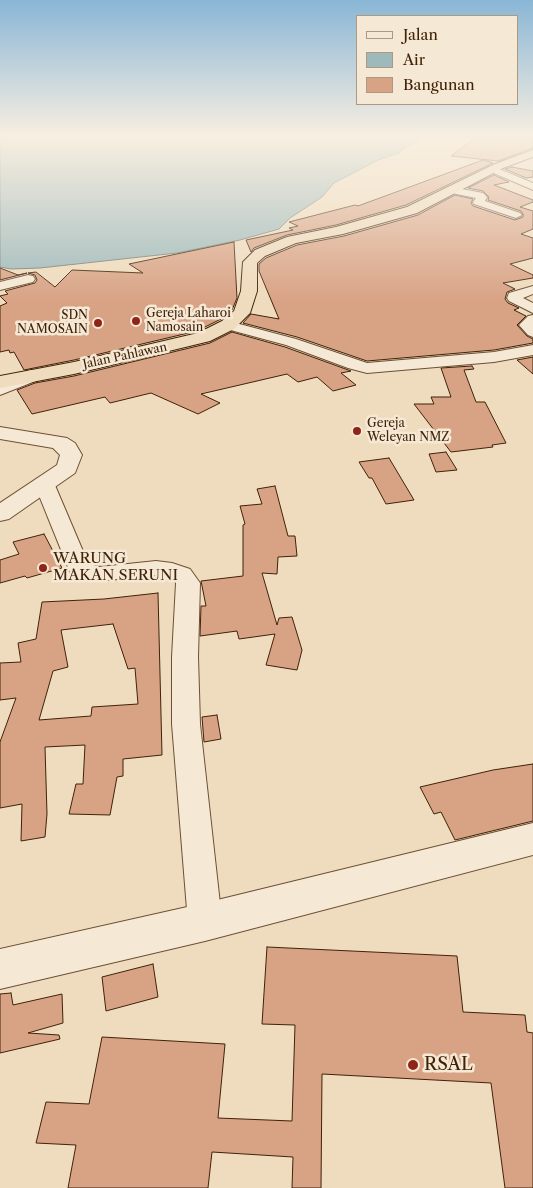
<!DOCTYPE html>
<style>
body{margin:0}
#map{position:relative;width:533px;height:1188px;overflow:hidden;background:#efdbbd;font-family:"Libre Caslon Text",serif}
canvas{display:block}
.legend{position:absolute;left:356px;top:15px;width:162px;height:90px;box-sizing:border-box;background:#f5e8d4;border:1px solid #ad9982;margin:0;padding:6px 9px;list-style:none;font-size:15px;color:#402208}
.legend li{display:flex;align-items:center;gap:10px;height:25px}
.legend b{width:25px;border:1px solid #ad9982}
</style>
<div id="map">
<canvas width="533" height="1188"></canvas>
<ul class="legend">
<li><b style="height:6px;background:#f5e8d4"></b>Jalan</li>
<li><b style="height:14px;background:#9db9bb"></b>Air</li>
<li><b style="height:14px;background:#d8a284"></b>Bangunan</li>
</ul>
</div>
<script>
const context = document.querySelector('canvas').getContext('2d');
context.lineJoin = 'round';
function fillPath(path, color) { context.fillStyle = color; context.fill(path, 'evenodd'); }
const toPath = rows => new Path2D(rows.map(r => 'M' + r).join(''));
function trace(path, color, width, dash) { context.strokeStyle = color; context.lineWidth = width; context.lineCap = dash ? 'butt' : 'round'; context.setLineDash(dash || []); context.stroke(path); }
function drawText(font, color, halo, rows, align = 'center') {
  context.font = font + ' "Libre Caslon Text",serif'; context.lineWidth = 5; context.setLineDash([]); context.textBaseline = 'middle'; context.strokeStyle = halo; context.fillStyle = color; for (const [text, x, y, turn = 0] of rows) {
    context.save(); context.translate(x, y); context.rotate((+turn || 0) * Math.PI / 180); context.textAlign = isNaN(turn) ? turn : align; if (halo) context.strokeText(text, 0, 0); context.fillText(text, 0, 0); context.restore();
  }
}
const water = toPath([
 [0,137,422,137,403,149,399,153,378,160,334,183,322,197,290,218,279,229,240,240,177,253,40,268,11,269,0,267,0,137]
]);
fillPath(water, '#9db9bb');
trace(water, '#787d73', 1);
const building = toPath([
 [477,137,533,137,533,148,498,161,451,156,477,137],
 [483,160,493,163,406,205,336,225,287,235,254,248,251,252,246,240,293,230,289,228,298,226,289,222,355,205,358,206,483,160],
 [512,167,533,171,533,177,526,178,505,169,512,167],
 [494,175,509,182,494,185,533,200,533,202,520,207,533,211,533,229,521,234,533,238,533,258,510,264,533,275,533,278,503,283,515,289,507,292,505,299,508,303,519,308,514,310,526,316,517,325,527,336,533,339,533,343,494,350,367,361,297,337,243,323,251,314,279,319,259,271,259,264,266,258,297,245,344,236,418,215,455,195,473,199,471,203,473,206,515,220,523,217,523,214,521,211,488,200,489,197,483,191,468,188,494,175],
 [234,242,237,298,232,310,221,319,197,331,74,360,24,370,14,352,10,353,9,350,0,352,0,306,7,303,0,296,8,294,5,291,35,283,37,280,35,275,28,273,36,272,55,287,72,270,143,273,129,264,234,242],
 [0,268,18,275,27,273,0,280,0,268],
 [232,332,285,347,351,371,341,373,356,385,333,391,317,377,298,382,287,374,201,394,220,403,198,414,151,393,110,403,105,397,32,414,17,390,35,383,74,376,210,343,232,332],
 [533,357,533,374,517,360,533,357],
 [472,366,474,369,464,370,476,402,485,402,506,443,492,445,493,447,451,452,414,404,434,404,431,397,451,397,441,368,472,366],
 [446,452,457,470,436,472,429,454,446,452],
 [389,458,414,500,386,504,372,478,369,478,359,462,389,458],
 [275,486,288,536,295,536,297,556,278,557,277,574,262,573,277,625,279,618,292,617,302,650,297,670,266,665,275,634,239,639,237,631,200,636,201,606,206,606,201,581,243,576,243,525,245,524,240,506,262,504,257,489,275,486],
 [44,534,62,568,27,578,25,576,0,583,0,560,19,554,13,542,44,534],
 [158,593,162,755,123,759,123,776,117,777,110,815,69,814,76,784,83,784,85,745,45,747,47,814,45,837,21,841,22,804,0,808,0,742,16,698,0,700,0,663,21,662,18,643,36,639,42,602,104,599,158,593],
 [113,624,128,669,135,668,138,704,92,707,91,716,39,720,53,671,68,667,61,630,113,624],
 [217,715,221,739,204,742,202,717,217,715],
 [533,764,533,821,455,840,441,812,434,814,420,787,493,770,533,764],
 [267,947,457,956,463,1012,525,1015,527,1032,533,1033,533,1188,505,1188,491,1083,322,1074,321,1188,292,1188,293,1157,212,1152,208,1188,68,1188,76,1145,36,1143,46,1102,89,1104,102,1037,225,1044,218,1118,292,1121,295,1025,262,1024,267,947],
 [153,964,158,997,106,1011,102,977,153,964],
 [11,993,13,1005,62,994,63,1023,28,1033,59,1035,60,1039,0,1053,0,994,11,993]
]);
fillPath(building, '#d8a284');
trace(building, '#402208', 1);
const minor = toPath([
 [492,166,533,183,533,190,489,171,487,169,492,166],
 [451,187,483,193,487,197,485,201,520,213,522,215,516,218,474,204,473,202,476,198,447,192,446,190,451,187],
 [28,275,33,276,35,279,33,282,0,290,0,282,28,275],
 [533,286,533,294,523,298,533,303,533,313,509,301,507,298,509,293,533,286],
 [533,315,533,337,528,335,519,325,528,316,533,315],
 [228,321,296,339,367,363,494,352,533,345,533,355,494,362,367,373,348,368,286,345,223,328,221,325,223,322,228,321],
 [44,477,51,479,54,483,88,563,99,567,156,561,172,563,190,569,200,583,198,657,200,724,222,922,217,933,205,938,193,933,188,922,172,724,172,657,176,583,174,579,168,577,156,575,99,581,84,578,70,572,34,483,37,479,44,477]
]);
const tertiary = toPath([
 [31,370,38,372,41,376,38,380,0,395,0,382,31,370],
 [0,427,67,438,75,443,82,455,75,473,9,519,0,521,0,503,57,465,60,455,53,448,0,439,0,427],
 [533,823,533,855,205,941,0,989,0,949,205,903,533,823]
]);
const trunk = toPath([
 [533,150,533,157,503,168,417,213,343,234,296,243,265,256,257,263,257,291,250,313,234,329,210,341,74,374,0,388,0,376,74,362,198,333,222,321,234,311,241,291,243,262,255,250,287,237,336,227,407,207,495,164,533,150]
]);
trace(minor, '#6c5035', 2);
trace(tertiary, '#6c5035', 2);
trace(trunk, '#402208', 2);
fillPath(minor, '#f5e8d4');
fillPath(tertiary, '#f5e8d4');
fillPath(trunk, '#efdbbd');
const sky = context.createLinearGradient(0, 0, 0, 303);
sky.addColorStop(0, '#8ab6d6');
sky.addColorStop(0.45, '#f8efe1');
sky.addColorStop(1, '#f8efe100');
context.fillStyle = sky;
context.fillRect(0, 0, 533, 303);
for (const [x, y, r, color] of [
 [136,321,5,"#8f2418"],
 [98,323,5,"#8f2418"],
 [357,431,5,"#8f2418"],
 [43,568,5,"#8f2418"],
 [413,1065,6,"#8f2418"]
]) { const dot = new Path2D(); dot.arc(x, y, r, 0, 2 * Math.PI); context.fillStyle = color; context.fill(dot); trace(dot, '#f5e8d4', 2); }
drawText('12px', '#402208', '#f5e8d4', [
 ["Gereja Laharoi",146,314],
 ["Namosain",146,328],
 ["SDN",88,316,"right"],
 ["NAMOSAIN",88,330,"right"],
 ["Gereja",367,424],
 ["Weleyan NMZ",367,438]
], 'left');
drawText('12px', '#402208', '#f5e8d4', [
 ["Jalan Pahlawan",125,356,-12]
]);
drawText('15px', '#402208', '#f5e8d4', [
 ["WARUNG",53,559],
 ["MAKAN SERUNI",53,576]
], 'left');
drawText('18px', '#402208', '#f5e8d4', [
 ["RSAL",424,1065]
], 'left');
</script>
